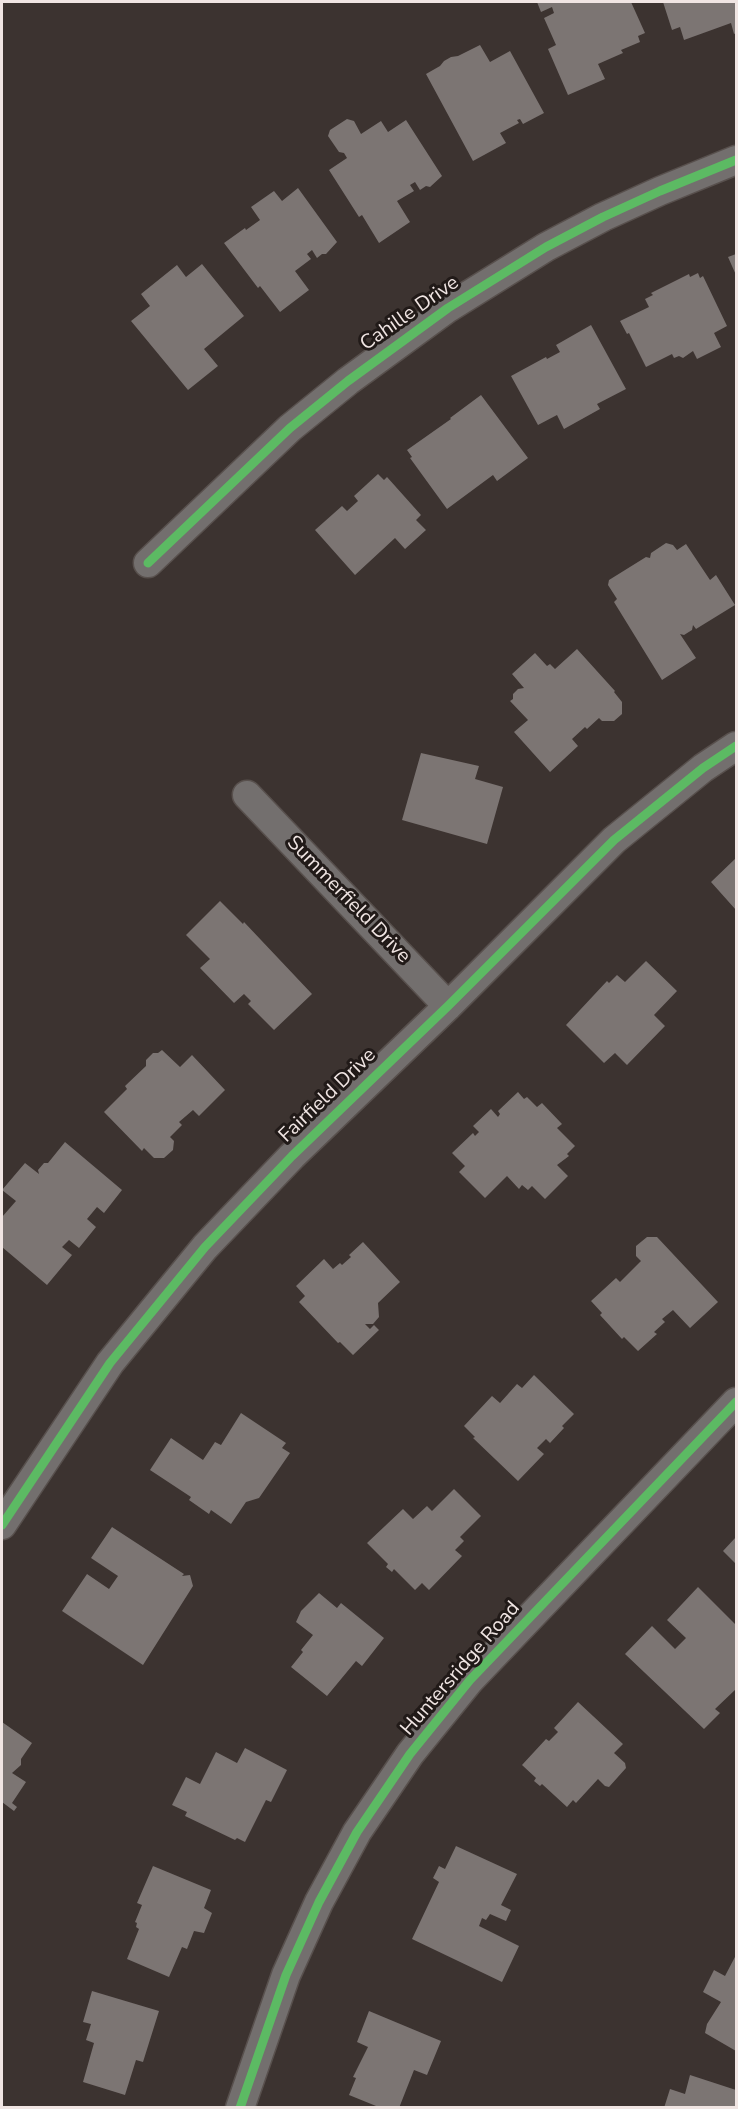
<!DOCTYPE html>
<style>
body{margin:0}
#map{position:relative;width:738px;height:2109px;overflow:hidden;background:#3c3330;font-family:"Nunito Sans",sans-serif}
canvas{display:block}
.frame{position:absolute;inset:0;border:3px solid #f0e5e3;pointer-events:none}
</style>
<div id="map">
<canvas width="738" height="2109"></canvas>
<div class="frame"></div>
</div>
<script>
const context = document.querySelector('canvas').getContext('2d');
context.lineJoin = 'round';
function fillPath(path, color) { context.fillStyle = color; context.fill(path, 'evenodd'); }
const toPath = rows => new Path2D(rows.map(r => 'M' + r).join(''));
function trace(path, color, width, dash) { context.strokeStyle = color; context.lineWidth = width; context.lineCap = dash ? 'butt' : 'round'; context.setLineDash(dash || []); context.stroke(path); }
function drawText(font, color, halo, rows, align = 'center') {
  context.font = font + ' "Nunito Sans",sans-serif'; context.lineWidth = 6; context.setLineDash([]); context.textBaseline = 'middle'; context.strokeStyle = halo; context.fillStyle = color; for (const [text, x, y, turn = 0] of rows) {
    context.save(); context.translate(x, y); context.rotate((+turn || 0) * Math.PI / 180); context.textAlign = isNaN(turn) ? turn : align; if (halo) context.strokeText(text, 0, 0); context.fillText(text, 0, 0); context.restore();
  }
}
fillPath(toPath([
 [537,2,631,2,645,33,638,36,640,42,621,50,623,53,598,64,605,79,568,95,548,49,556,45,544,18,554,13,552,7,541,12],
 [663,2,736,2,736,33,734,34,731,23,684,40,680,27,672,30],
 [480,45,490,62,510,51,544,113,523,124,520,119,517,120,519,123,500,133,506,143,473,161,426,74,440,66,444,61,451,57,458,56],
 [347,119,354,121,361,134,381,121,388,132,406,120,442,176,430,187,426,186,420,190,415,182,410,185,414,191,397,201,410,222,379,243,362,215,359,217,329,170,347,158,344,153,339,152,328,136,330,130],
 [298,188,337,242,326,254,322,254,317,258,312,250,307,254,311,259,295,271,309,290,280,312,260,286,258,288,224,243,245,228,246,230,260,220,251,207,274,191,282,201],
 [736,254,736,275,728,257],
 [202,264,244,316,204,349,218,366,188,390,131,321,150,306,141,294,177,265,186,277],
 [698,273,700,278,703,276,727,326,714,333,721,347,697,359,693,351,683,358,679,356,674,358,672,354,646,367,629,333,627,334,620,321,649,307,645,299,653,295,651,293,689,274,690,277],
 [591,325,626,389,597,404,600,409,564,429,557,415,538,425,511,376,546,357,547,359,560,352,556,345],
 [481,395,528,458,497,481,493,475,447,509,410,458,412,457,407,450,451,419,450,418],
 [378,474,384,480,387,477,421,515,416,520,426,530,405,549,395,538,355,575,315,530,342,506,347,511,358,501,354,496],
 [666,543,673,545,677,550,686,544,710,580,716,575,735,605,696,629,693,625,692,630,684,635,680,634,696,658,662,680,614,602,617,599,608,585,609,580,646,557,650,558,651,553],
 [577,649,615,691,614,692,622,702,622,714,614,721,602,721,599,718,587,729,585,727,572,739,578,746,550,772,514,732,528,720,510,701,513,699,513,694,518,689,524,688,512,674,535,653,547,666,550,664,555,669],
 [421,753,479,766,475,779,503,787,487,844,402,820],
 [736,858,736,910,711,882],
 [220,901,243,924,244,922,312,994,274,1030,248,1004,251,1001,244,994,234,1003,200,968,210,959,186,935],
 [646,961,677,991,654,1015,665,1026,627,1065,615,1053,604,1063,566,1025,607,981,609,983,617,975,625,982],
 [162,1050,180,1067,192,1055,225,1090,199,1116,193,1110,179,1122,182,1125,170,1137,174,1141,173,1150,164,1158,154,1158,144,1148,142,1151,104,1112,127,1089,125,1086,146,1066,146,1060,153,1053,158,1053],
 [518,1092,524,1099,527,1097,537,1107,542,1103,562,1124,557,1128,575,1146,567,1154,569,1156,557,1165,568,1176,545,1199,532,1186,528,1190,522,1185,519,1189,507,1176,485,1198,459,1172,465,1166,452,1153,473,1133,475,1136,479,1132,473,1126,491,1109,498,1117,500,1114,498,1111],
 [65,1142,122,1190,104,1213,97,1207,87,1219,96,1227,79,1248,69,1240,62,1247,72,1255,47,1285,2,1247,2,1217,16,1201,2,1190,25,1163,39,1174,38,1170,44,1163,48,1163],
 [647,1237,657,1237,718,1302,690,1328,673,1310,662,1319,665,1322,654,1332,657,1334,638,1351,624,1337,622,1339,600,1315,602,1313,591,1301,616,1278,620,1282,641,1261,636,1256,636,1246],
 [363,1242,400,1282,378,1303,379,1317,373,1324,365,1324,370,1329,374,1325,379,1330,353,1355,340,1342,338,1343,299,1302,305,1296,296,1286,324,1259,333,1269,340,1263,342,1265,351,1257,349,1255],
 [534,1375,574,1414,562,1426,564,1428,550,1443,546,1439,537,1448,544,1454,518,1481,473,1438,475,1437,464,1426,492,1396,500,1403,517,1384,522,1388],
 [241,1413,286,1443,282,1448,290,1453,259,1498,246,1502,231,1524,211,1510,209,1514,189,1500,191,1497,150,1470,171,1438,203,1460,215,1442,221,1445],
 [454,1489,481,1516,460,1537,464,1541,455,1550,462,1556,429,1590,422,1583,415,1590,394,1569,392,1572,386,1567,388,1564,367,1543,403,1509,413,1519,427,1506,432,1511],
 [112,1527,184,1574,182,1576,190,1575,193,1586,143,1665,62,1611,87,1574,109,1589,118,1576,91,1558],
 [736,1537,736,1564,723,1551],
 [698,1587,736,1625,736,1689,715,1709,720,1713,704,1729,625,1654,652,1626,675,1649,686,1638,667,1620],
 [319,1593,337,1608,341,1603,384,1638,362,1666,356,1661,327,1696,291,1667,303,1652,301,1650,313,1635,296,1622,301,1611],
 [578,1702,623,1744,614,1753,625,1763,626,1768,609,1787,605,1786,598,1779,576,1803,573,1800,567,1807,542,1784,540,1786,534,1781,536,1778,522,1765,546,1739,549,1741,558,1732,554,1728],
 [2,1722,32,1743,21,1759,21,1765,12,1773,26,1782,12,1803,17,1807,14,1811,2,1802],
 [245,1748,287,1770,271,1802,266,1800,245,1842,237,1838,235,1840,185,1816,187,1812,172,1805,186,1777,200,1784,216,1752,237,1763],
 [456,1846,517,1874,501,1905,511,1910,506,1921,490,1914,486,1920,482,1918,479,1926,519,1946,502,1982,412,1939,439,1882,433,1878,439,1866,445,1869],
 [153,1866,211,1890,204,1908,212,1913,204,1933,194,1931,187,1949,182,1947,169,1977,127,1959,139,1929,136,1927,137,1923,135,1922,142,1905,137,1903],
 [736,1955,736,2051,705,2033,707,2024,721,2002,703,1992,714,1970,725,1976],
 [92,1991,159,2011,143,2062,136,2060,125,2095,83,2082,94,2043,86,2040,91,2024,83,2022],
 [369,2011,441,2041,427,2075,414,2070,399,2108,381,2108,349,2095,356,2078,353,2077,368,2047,357,2042],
 [690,2075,736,2090,736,2108,664,2108,670,2089,685,2094]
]), '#7c7573');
const minor = toPath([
 [148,563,290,428,348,381,448,308,546,247,603,217,660,191,736,160],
 [247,795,448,1006],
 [2,1525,110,1363,205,1247,292,1156,448,1006,614,840,703,768,736,746],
 [240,2108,286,1975,319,1902,357,1832,410,1754,470,1680,736,1402]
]);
trace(minor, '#58504d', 31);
trace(minor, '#736f6e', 28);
trace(toPath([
 [148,563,290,428,348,381,448,308,546,247,603,217,660,191,736,160],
 [2,1525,110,1363,205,1247,292,1156,448,1006,614,840,703,768,736,746],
 [240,2108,286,1975,319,1902,357,1832,410,1754,470,1680,736,1402]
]), '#5cba63', 9);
drawText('20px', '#f0e5e3', '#211a18', [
 ["Cahille Drive",410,314,-35],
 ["Summerfield Drive",348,900,46],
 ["Fairfield Drive",328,1096,-44],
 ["Huntersridge Road",461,1669,-49]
]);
</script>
